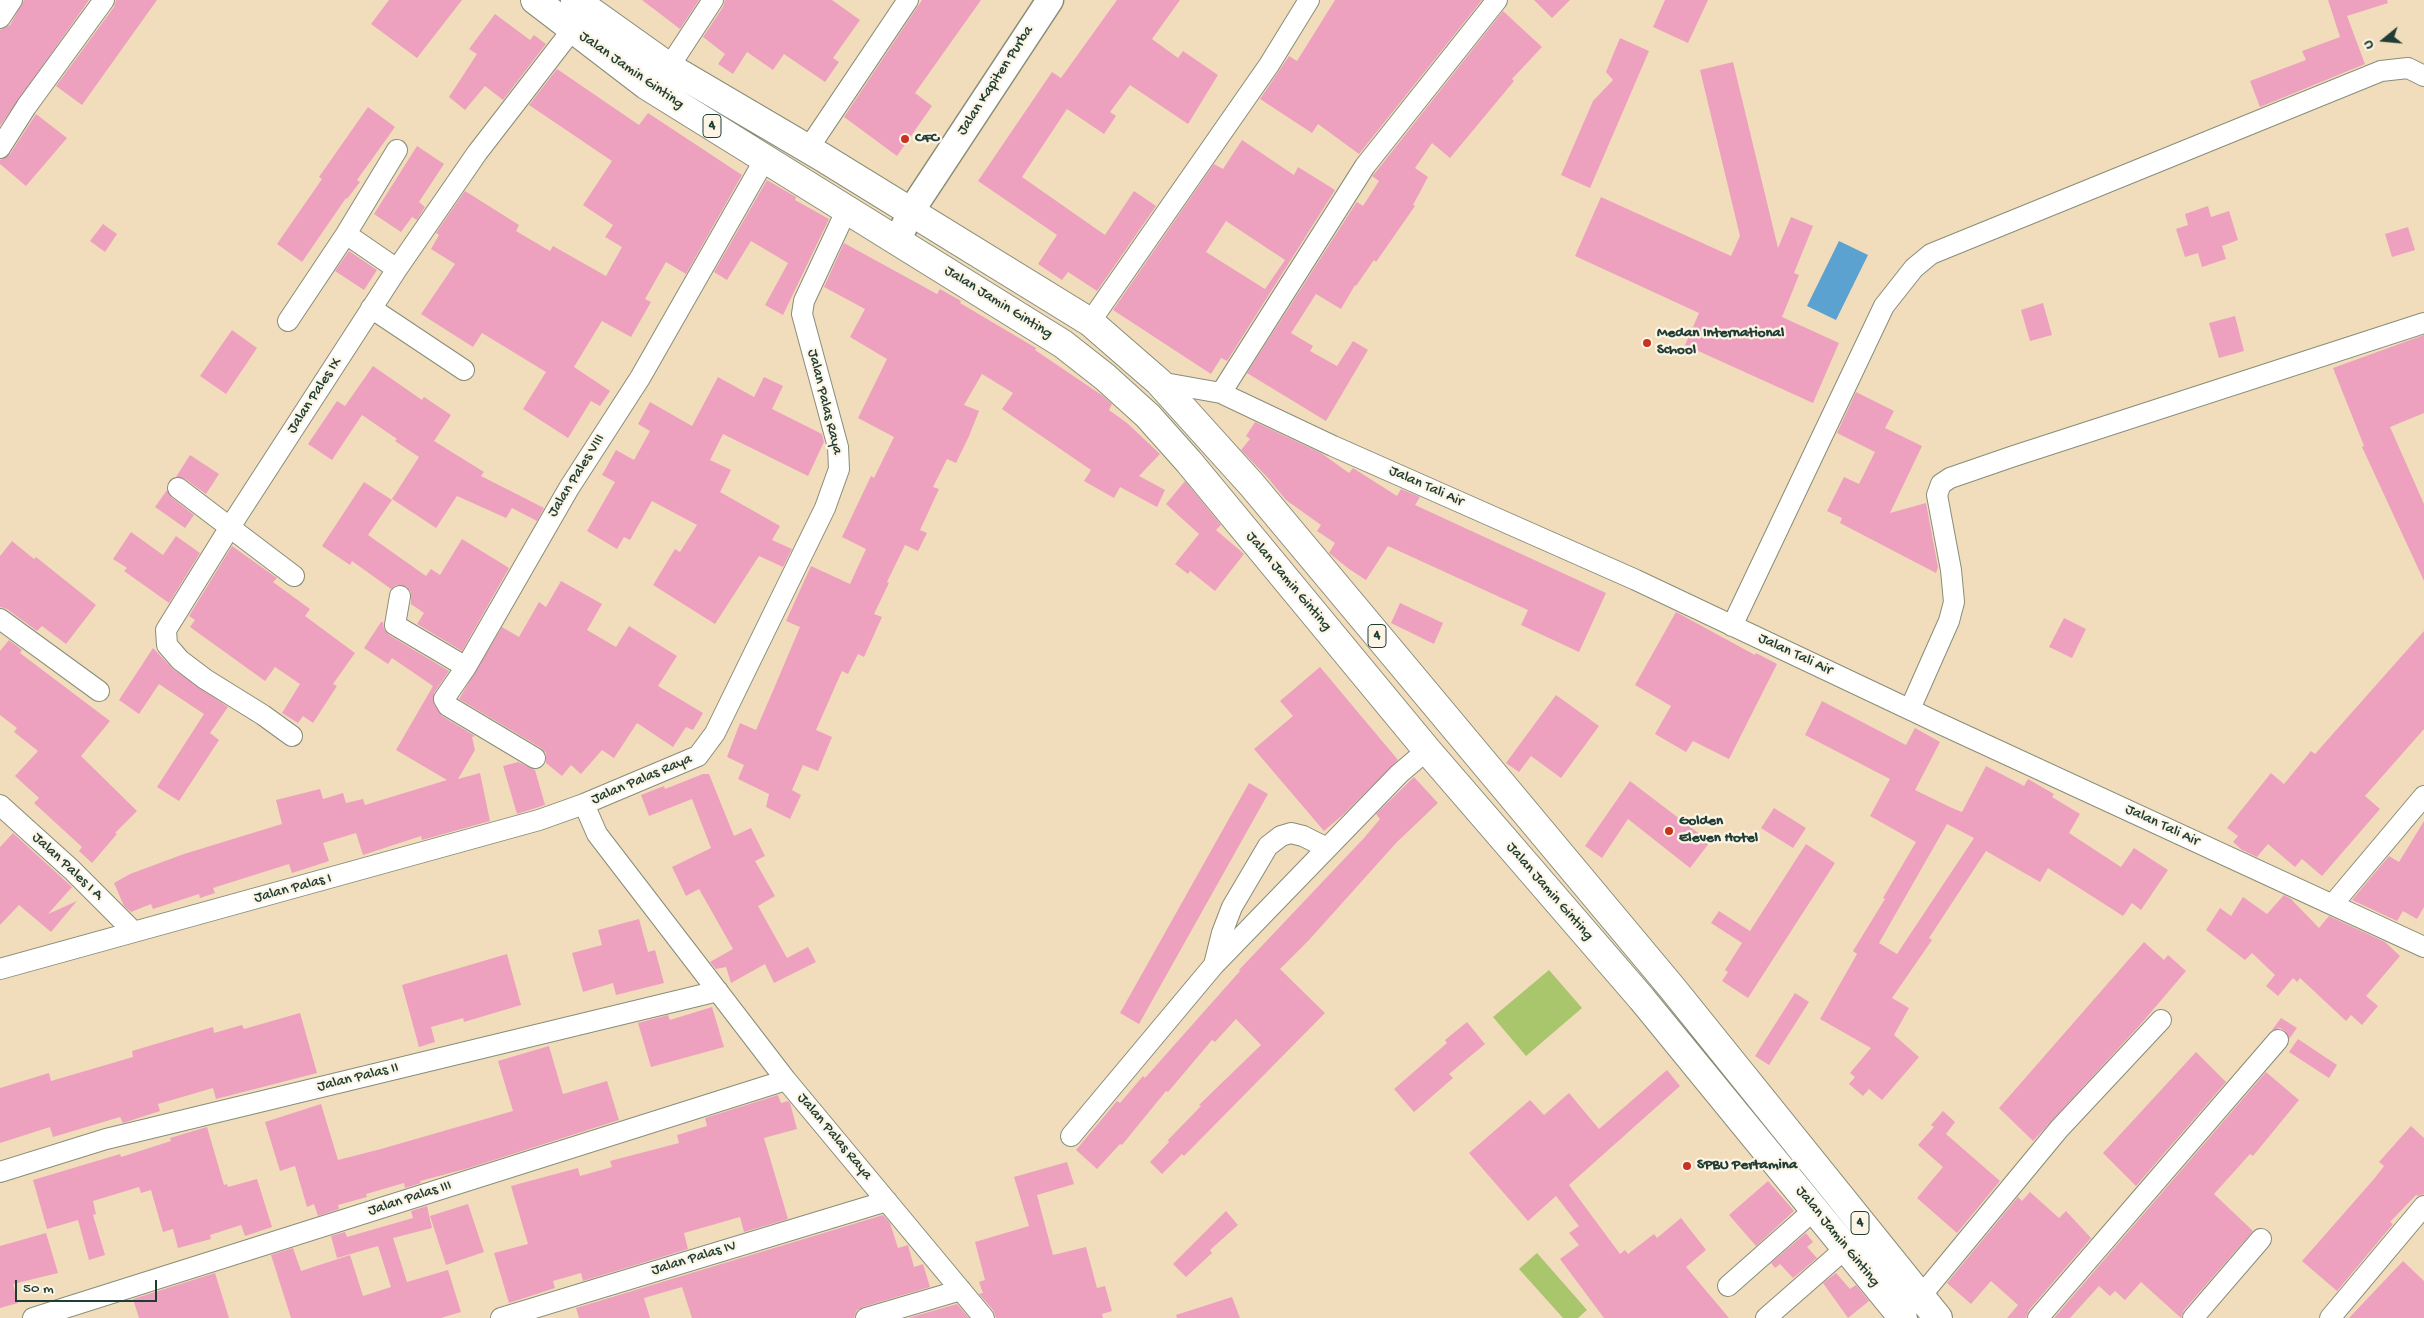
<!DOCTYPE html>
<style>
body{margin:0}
#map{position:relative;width:2424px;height:1318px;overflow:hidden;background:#f1ddbc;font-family:"Gochi Hand",sans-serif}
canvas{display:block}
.north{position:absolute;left:2359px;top:15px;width:50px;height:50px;-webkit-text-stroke:4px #fcf5e5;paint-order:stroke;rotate:253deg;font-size:14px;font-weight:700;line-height:20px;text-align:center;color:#1f3d34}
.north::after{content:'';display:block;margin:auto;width:18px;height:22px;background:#1f3d34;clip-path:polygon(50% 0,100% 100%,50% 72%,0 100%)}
.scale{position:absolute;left:15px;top:1280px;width:142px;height:22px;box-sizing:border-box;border:2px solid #1f3d34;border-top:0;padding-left:6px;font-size:15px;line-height:18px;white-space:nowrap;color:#1f3d34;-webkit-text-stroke:4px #fcf5e5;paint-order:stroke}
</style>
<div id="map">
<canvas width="2424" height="1318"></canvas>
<div class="north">U</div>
<div class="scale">50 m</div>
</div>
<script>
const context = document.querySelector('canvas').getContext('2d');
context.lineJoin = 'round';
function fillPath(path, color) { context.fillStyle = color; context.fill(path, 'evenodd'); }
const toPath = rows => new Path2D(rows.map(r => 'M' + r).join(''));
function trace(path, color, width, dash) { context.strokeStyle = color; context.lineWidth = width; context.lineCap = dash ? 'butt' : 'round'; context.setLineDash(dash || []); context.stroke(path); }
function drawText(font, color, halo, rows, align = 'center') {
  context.font = font + ' "Gochi Hand",sans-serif'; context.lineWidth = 4.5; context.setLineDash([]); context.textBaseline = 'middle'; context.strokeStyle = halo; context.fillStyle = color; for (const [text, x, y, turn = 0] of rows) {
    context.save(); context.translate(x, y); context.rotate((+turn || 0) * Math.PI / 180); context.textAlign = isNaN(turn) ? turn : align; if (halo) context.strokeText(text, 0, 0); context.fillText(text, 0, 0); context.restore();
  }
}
fillPath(toPath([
 [1549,970,1582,1008,1526,1056,1493,1017],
 [1537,1253,1587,1310,1578,1318,1563,1318,1519,1269]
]), '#a9c66d');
fillPath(toPath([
 [1839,241,1868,255,1836,320,1807,306]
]), '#5ba2d1');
fillPath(toPath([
 [24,0,89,0,0,126,0,30,10,25],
 [116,0,157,0,82,105,56,86,114,7],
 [389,0,462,0,417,58,371,24],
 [642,0,699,0,680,29],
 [725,0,832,0,860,20,833,58,839,62,825,82,784,54,773,70,747,52,733,74,718,64,725,54,703,37,723,7],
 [922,0,981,0,915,93,932,106,897,156,844,117],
 [1117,0,1180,0,1152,39,1178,58,1183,51,1218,75,1188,124,1130,85,1110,112,1116,116,1104,134,1067,109,1022,177,1105,235,1134,191,1156,206,1097,291,1068,272,1062,280,1038,264,1057,235,978,181,1052,72,1061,78],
 [1335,0,1482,0,1359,154,1318,124,1312,133,1260,99,1289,56,1297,61],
 [1534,0,1570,0,1552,18],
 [1665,0,1708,0,1688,43,1653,27],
 [2328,0,2387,0,2388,3,2347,16,2365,64,2260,107,2250,81,2306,60,2302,51,2340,37],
 [1503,11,1542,47,1512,79,1514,81,1450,158,1432,143,1415,168,1428,177,1413,205,1415,206,1376,262,1374,260,1356,286,1355,285,1341,309,1316,294,1291,333,1313,346,1310,351,1337,366,1353,341,1368,350,1326,421,1247,373,1356,203,1357,202,1363,206,1379,181,1372,176,1375,173],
 [495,14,530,40,534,35,546,44,503,100,485,86,465,110,449,97,477,54,469,49],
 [1620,38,1649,51,1590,188,1561,175,1593,101,1613,80,1606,72],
 [1733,62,1778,248,1791,217,1813,226,1794,273,1799,275,1782,317,1839,343,1813,403,1685,345,1699,313,1575,256,1601,197,1731,256,1740,236,1700,70],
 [557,69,639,125,648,113,742,175,686,274,666,262,645,299,651,302,631,337,602,321,574,367,610,391,600,406,591,401,568,438,523,409,546,372,482,333,473,347,421,314,455,264,431,249,439,235,436,233,465,191,519,225,516,231,550,251,553,246,606,276,622,247,605,237,613,225,583,205,612,161,529,105],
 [368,107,395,127,357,180,360,182,347,199,346,198,302,262,277,244,322,179,319,177],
 [36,114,67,138,26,186,0,164,0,160,10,154],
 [1242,140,1294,175,1298,167,1335,190,1227,361,1221,358,1211,374,1113,310,1214,164,1223,169],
 [1226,221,1285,260,1265,289,1206,252],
 [417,146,444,164,419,202,425,207,417,220,412,217,401,232,374,214],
 [767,180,796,197,795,200,829,219,783,315,765,305,788,263,751,241,727,280,714,272],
 [2208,206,2211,217,2229,211,2238,240,2222,246,2226,259,2202,267,2198,253,2185,257,2176,229,2188,225,2185,214],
 [103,224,117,234,105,252,90,241],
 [2408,227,2415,250,2392,257,2385,234],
 [844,243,937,294,940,289,961,301,960,303,1036,348,1035,350,1103,396,1112,404,1109,410,1127,423,1160,454,1139,476,1165,490,1157,507,1120,487,1114,498,1084,481,1091,470,1002,409,1013,393,982,374,964,405,979,411,969,436,956,463,947,459,933,487,939,489,920,530,927,533,918,551,905,545,887,582,889,583,874,614,882,617,864,657,858,654,848,674,842,671,816,730,832,737,818,771,803,765,792,790,801,795,790,819,766,807,769,794,738,779,744,765,727,757,740,723,756,730,775,686,800,627,786,621,811,566,850,584,866,549,842,537,871,476,874,478,894,437,858,418,887,359,850,337,865,309,824,287],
 [349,251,377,270,364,290,335,271],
 [2043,303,2052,335,2030,341,2021,310],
 [2235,316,2244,351,2219,358,2209,323],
 [232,330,257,348,226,394,200,376],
 [2424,335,2424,413,2390,427,2424,504,2424,581,2362,447,2364,446,2333,368],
 [373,366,422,400,424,397,451,415,434,441,484,472,481,476,544,508,537,521,512,508,506,518,457,496,436,528,392,499,419,457,395,441,397,439,362,415,332,460,308,444,337,401,345,406],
 [718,377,754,397,764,377,783,386,772,409,822,434,824,442,808,476,723,434,710,460,731,470,720,492,780,526,772,540,792,549,783,567,759,556,715,624,653,585,675,549,680,552,697,525,652,501,630,540,624,537,617,549,587,531,615,482,602,475,616,450,634,460,650,431,638,424,650,402,692,426],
 [1856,392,1894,411,1885,428,1922,446,1890,513,1926,503,1938,567,1936,573,1840,523,1842,518,1827,511,1844,477,1859,484,1875,452,1837,433],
 [1255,422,1321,453,1349,473,1353,468,1397,496,1401,489,1420,497,1415,505,1606,593,1579,652,1521,625,1528,610,1388,546,1366,580,1349,569,1329,553,1335,543,1317,531,1321,525,1286,500,1268,478,1241,450,1250,439,1246,436],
 [190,455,219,474,206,494,185,479,176,477],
 [1185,481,1221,525,1216,530,1244,554,1215,591,1190,571,1188,574,1175,564,1199,534,1166,504],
 [364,482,392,500,368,535,426,576,431,569,440,575,462,539,509,568,462,651,417,624,424,613,411,604,411,592,407,587,396,585,391,589,352,561,350,565,322,546],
 [167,490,171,497,194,515,185,528,155,507],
 [131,532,163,555,176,536,200,553,169,603,124,571,127,568,113,559],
 [12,541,34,559,36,557,96,605,66,644,42,626,37,631,7,609,0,607,0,556],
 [232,546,277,578,273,582,310,609,305,616,355,653,333,684,337,686,313,723,303,716,298,723,282,713,300,684,275,667,265,681,190,627,195,620,189,616],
 [561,581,602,604,587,630,616,647,629,626,677,656,658,686,703,713,693,730,686,727,673,747,637,723,614,758,602,750,581,774,571,765,562,776,546,763,546,753,541,748,459,699,502,627,519,637,539,602,546,607],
 [1400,603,1443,623,1434,644,1391,623],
 [1676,612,1755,655,1756,653,1777,664,1729,759,1693,741,1686,752,1655,734,1671,706,1635,685],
 [2064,618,2086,629,2072,658,2049,647],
 [381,622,383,622,384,629,389,635,449,671,434,693,434,704,442,716,475,736,472,737,475,750,458,779,480,773,490,821,422,840,421,836,363,855,356,833,323,843,329,861,292,873,289,864,213,888,215,893,200,898,199,894,153,909,151,904,131,912,124,906,114,883,130,874,184,854,282,824,276,800,320,789,323,799,343,793,346,803,363,799,365,805,447,780,396,750,433,686,392,658,388,664,364,648],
 [2424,631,2424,729,2365,796,2380,809,2322,876,2302,859,2295,867,2268,844,2257,857,2242,850,2233,842,2238,836,2227,828,2271,773,2284,784,2311,751,2315,754],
 [9,640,22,650,20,653,110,721,81,756,137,811,115,833,117,834,92,863,79,851,82,847,34,803,39,798,15,776,38,751,14,732,17,728,0,715,0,651],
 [153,648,173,669,228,707,210,733,219,740,179,801,157,787,204,714,159,684,139,714,119,700],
 [1320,667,1398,760,1345,813,1324,831,1254,749,1293,716,1280,701],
 [1556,695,1599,726,1561,778,1531,756,1519,772,1506,763],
 [1822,701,1906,745,1915,728,1940,742,1915,790,1952,808,1962,812,1986,766,2024,786,2028,779,2054,794,2052,797,2080,814,2069,833,2121,867,2134,848,2168,870,2141,910,2132,903,2123,916,2048,868,2040,882,1986,851,1929,938,1932,940,1892,998,1909,1008,1894,1035,1919,1057,1882,1100,1869,1089,1863,1096,1849,1084,1855,1077,1850,1073,1871,1048,1820,1019,1857,954,1853,951,1885,899,1883,898,1916,842,1870,816,1890,779,1805,735],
 [1947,824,1974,838,1897,954,1879,943],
 [518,762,535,770,545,805,517,814,503,766],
 [703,774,709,774,734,836,751,828,765,856,755,861,775,896,758,906,787,958,808,947,816,962,774,983,765,964,731,983,726,967,716,969,710,962,733,949,699,889,686,896,672,867,711,848,692,799,649,816,641,795,664,786,665,789],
 [1414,777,1438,803,1397,842,1309,940,1280,969,1325,1013,1184,1156,1182,1154,1162,1174,1150,1162,1169,1142,1168,1140,1201,1106,1199,1105,1261,1045,1236,1019,1215,1042,1212,1040,1168,1092,1166,1091,1122,1145,1120,1144,1097,1169,1076,1150,1117,1101,1120,1103,1143,1076,1145,1078,1240,971,1239,970,1364,838,1380,819,1376,814],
 [1630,781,1710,842,1690,868,1628,819,1602,858,1585,846],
 [1249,783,1268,794,1139,1024,1120,1013],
 [1774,808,1806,828,1793,848,1761,828],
 [2424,821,2424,907,2417,919,2403,911,2397,921,2352,900,2389,856,2399,862],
 [13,833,72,887,48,914,77,901,51,932,19,905,0,925,0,847],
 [1806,844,1835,863,1748,998,1722,981,1728,972,1725,970,1742,943,1711,923,1719,911,1750,931],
 [2284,895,2291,899,2319,928,2329,916,2385,942,2400,956,2366,996,2378,1006,2362,1025,2351,1015,2346,1021,2300,978,2297,982,2293,978,2278,996,2266,986,2275,975,2252,953,2245,960,2206,930,2220,908,2231,916,2243,897,2267,914],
 [639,919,648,952,655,950,664,983,616,995,613,983,583,992,572,953,602,945,598,930],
 [2144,942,2164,960,2168,955,2186,971,2140,1025,2033,1141,1999,1108],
 [507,954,521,1005,464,1022,463,1018,431,1027,435,1042,419,1047,402,985],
 [1795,993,1809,1002,1769,1065,1755,1056],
 [712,1007,724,1047,651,1067,638,1023,668,1015,670,1020],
 [300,1013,317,1073,216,1099,213,1088,158,1104,160,1111,123,1123,120,1117,53,1137,50,1127,0,1143,0,1088,49,1073,51,1081,133,1057,132,1051,213,1027,214,1033,242,1025,244,1029],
 [2281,1018,2297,1028,2289,1039,2285,1031,2280,1028,2272,1030],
 [1467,1022,1485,1044,1449,1074,1453,1078,1414,1112,1394,1089,1447,1043,1445,1040],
 [2298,1039,2337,1065,2329,1078,2289,1052],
 [549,1046,563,1094,607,1081,619,1120,469,1168,420,1181,421,1183,405,1188,404,1183,366,1194,367,1197,338,1205,339,1209,318,1216,314,1204,307,1207,295,1166,280,1171,265,1122,321,1104,338,1160,381,1149,513,1111,498,1061],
 [2196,1052,2226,1082,2136,1186,2103,1153],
 [1667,1070,1680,1086,1569,1185,1620,1254,1625,1250,1628,1254,1654,1234,1657,1238,1681,1218,1706,1250,1686,1267,1729,1318,1604,1318,1560,1259,1579,1245,1569,1233,1579,1226,1556,1196,1528,1221,1469,1153,1530,1100,1544,1115,1569,1093,1599,1129],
 [2266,1072,2299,1100,2253,1156,2250,1154,2214,1194,2253,1231,2184,1310,2181,1318,2141,1282,2125,1300,2115,1291,2110,1296,2099,1286,2070,1318,2054,1318],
 [778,1095,781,1103,788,1101,790,1103,797,1129,764,1138,788,1219,744,1232,740,1217,684,1233,688,1249,583,1281,581,1273,553,1281,555,1288,509,1303,494,1253,528,1244,511,1186,578,1168,580,1176,612,1167,610,1161,679,1143,677,1135,707,1126,705,1118],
 [1943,1111,1955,1122,1946,1134,2000,1181,1957,1233,1917,1198,1943,1167,1918,1145,1934,1127,1931,1125],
 [2411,1126,2424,1138,2424,1194,2418,1196,2416,1195,2390,1222,2393,1224,2337,1291,2302,1261,2374,1179,2384,1166,2379,1162],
 [207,1127,224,1185,227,1184,228,1187,257,1179,272,1227,245,1236,241,1225,210,1235,211,1239,178,1248,173,1229,163,1232,151,1190,141,1193,139,1187,93,1201,96,1214,93,1215,105,1255,89,1260,78,1220,47,1229,33,1180,120,1154,121,1157,171,1141,170,1138],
 [1067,1162,1074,1184,1037,1195,1053,1255,1086,1247,1097,1288,1105,1286,1112,1311,1102,1314,1103,1318,996,1318,993,1310,979,1294,983,1293,979,1282,985,1280,975,1242,1029,1226,1014,1177],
 [1768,1181,1794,1211,1756,1246,1729,1215],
 [2030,1192,2059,1218,2066,1211,2091,1238,2029,1310,2026,1318,2007,1318,2018,1305,1991,1281,1971,1304,1947,1283,2018,1197,2022,1201],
 [468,1204,484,1252,446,1265,430,1216],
 [427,1206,432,1228,393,1238,407,1282,448,1270,461,1312,441,1318,291,1318,271,1255,293,1248,301,1271,350,1255,363,1296,391,1287,378,1246,337,1258,331,1236,345,1232,347,1237,413,1218,411,1211],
 [1226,1211,1238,1225,1210,1250,1212,1253,1186,1277,1173,1264],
 [883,1215,890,1223,898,1248,908,1245,914,1267,923,1264,930,1287,863,1307,857,1310,854,1318,692,1318,682,1287,644,1298,650,1318,579,1318,576,1308],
 [46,1233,58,1273,13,1284,18,1303,0,1308,0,1246],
 [1806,1233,1813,1242,1807,1247,1817,1258,1793,1278,1780,1264,1775,1268,1771,1263],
 [2403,1261,2424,1281,2424,1318,2349,1318],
 [215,1273,229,1318,139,1318,133,1299],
 [1836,1273,1850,1289,1856,1285,1869,1301,1848,1318,1823,1283],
 [1232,1297,1240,1318,1177,1318,1176,1315],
 [957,1304,969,1318,908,1318]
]), '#eda1bf');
const minor = toPath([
 [0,18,12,0],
 [669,67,713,0],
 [0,148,26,107,104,0],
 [808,149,908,0],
 [847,209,804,301,802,314,838,447,839,469,825,508,715,733,698,756,584,804,597,834,786,1080,984,1318],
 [397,269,346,234,397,150],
 [371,308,464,370],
 [288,321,346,234],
 [1090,322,1269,65,1309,0],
 [1159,382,1221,393,1333,446,1636,580,1932,720,2424,947],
 [1221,393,1365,166,1497,0],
 [178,488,294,576],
 [400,596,395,625,466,667],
 [0,619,99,691],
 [1732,626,1884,306,1914,268,1931,254,2381,71,2408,68,2424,76],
 [1910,709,1949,621,1954,602,1951,570,1937,495,1941,484,1950,478,2014,456,2424,323],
 [292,736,263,715,205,679,180,660,167,645,166,630,230,527,397,269,477,153,572,30],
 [535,758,448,706,444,699,466,667,569,488,640,378,765,159],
 [0,805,72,870,133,931],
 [2333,904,2424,796],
 [1214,965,1222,933,1232,907,1268,846,1281,836,1291,833,1303,836,1327,848],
 [0,969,539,820,584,804],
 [1071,1136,1214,965,1399,774,1427,750],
 [0,1172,106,1139,718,991],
 [1728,1286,1814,1210],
 [1920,1297,2059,1129,2161,1020],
 [33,1318,786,1080],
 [501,1318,887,1201],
 [866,1318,961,1290],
 [1766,1318,1846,1248],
 [2038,1318,2278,1040],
 [2193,1318,2261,1239],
 [2330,1318,2424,1206]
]);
const tertiary = toPath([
 [898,240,911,211,1050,0]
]);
const trunk = toPath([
 [535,0,646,85,1063,344,1105,377,1148,416,1189,462,1427,750,1642,999,1903,1318],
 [575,0,669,67,822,157,1090,322,1159,382,1252,485,1673,989,1938,1318]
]);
trace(minor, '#888d78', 22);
trace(tertiary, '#888d78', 29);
trace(trunk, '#888d78', 30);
trace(minor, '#fff', 20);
trace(tertiary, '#fff', 26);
trace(trunk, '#fff', 28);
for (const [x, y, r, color] of [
 [905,139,5,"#c8321e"],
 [1647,343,5,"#c8321e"],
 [1669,831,5,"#c8321e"],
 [1687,1166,5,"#c8321e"]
]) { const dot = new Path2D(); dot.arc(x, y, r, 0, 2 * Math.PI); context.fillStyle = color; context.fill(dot); trace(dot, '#fcf5e5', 2); }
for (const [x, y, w] of [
 [712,126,18],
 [1377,636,18],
 [1860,1223,18]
]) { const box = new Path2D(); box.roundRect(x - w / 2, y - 11.5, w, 23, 4); context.fillStyle = '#fcf5e5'; context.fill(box); trace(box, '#1f3d34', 1); }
drawText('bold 14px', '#1f3d34', null, [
 ["4",712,126],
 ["4",1377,636],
 ["4",1860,1223]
]);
drawText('15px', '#1f3d34', '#fcf5e5', [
 ["Jalan Jamin Ginting",631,71,35],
 ["Jalan Kapiten Purba",996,81,-57],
 ["Jalan Jamin Ginting",998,303,32],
 ["Jalan Pales IX",315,396,-57],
 ["Jalan Palas Raya",824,402,76],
 ["Jalan Pales VIII",577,476,-58],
 ["Jalan Tali Air",1426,487,24],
 ["Jalan Jamin Ginting",1288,582,50],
 ["Jalan Tali Air",1795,655,25],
 ["Jalan Palas Raya",642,780,-23],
 ["Jalan Tali Air",2162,826,25],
 ["Jalan Pales I A",67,867,43],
 ["Jalan Palas I",293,889,-15],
 ["Jalan Jamin Ginting",1549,892,49],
 ["Jalan Palas II",358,1078,-14],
 ["Jalan Palas Raya",834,1137,50],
 ["Jalan Palas III",410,1199,-18],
 ["Jalan Jamin Ginting",1837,1237,51],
 ["Jalan Palas IV",694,1259,-17]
]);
drawText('bold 15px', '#1f3d34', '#fcf5e5', [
 ["CFC",915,139],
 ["Medan International",1657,334],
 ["School",1657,351],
 ["Golden",1679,822],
 ["Eleven Hotel",1679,839],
 ["SPBU Pertamina",1697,1166]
], 'left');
</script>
